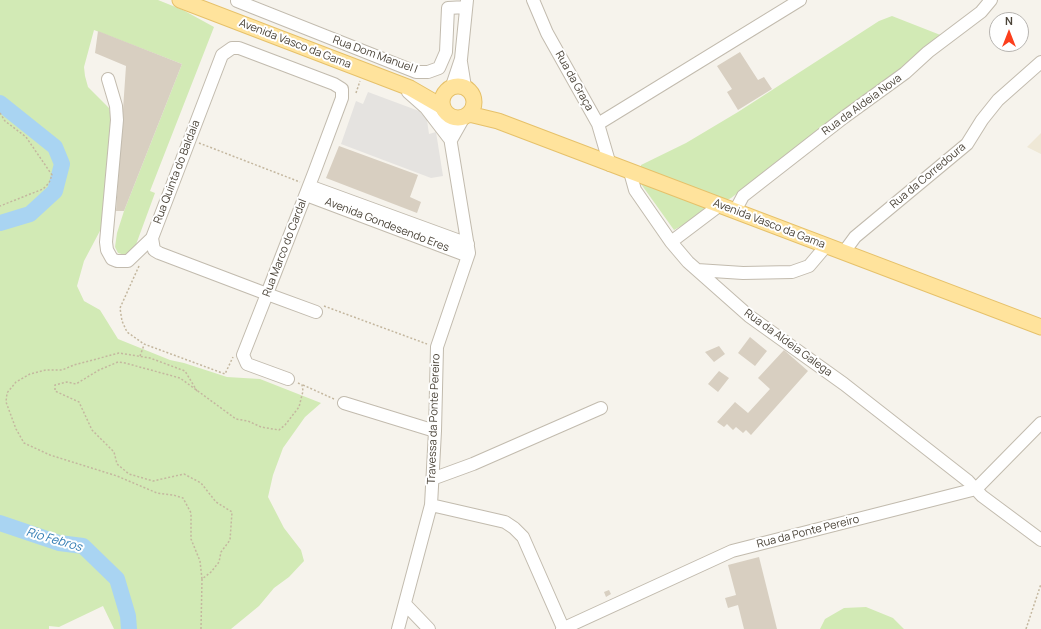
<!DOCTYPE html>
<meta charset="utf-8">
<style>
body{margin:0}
#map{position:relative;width:1041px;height:629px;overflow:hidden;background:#f6f3ec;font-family:Manrope,sans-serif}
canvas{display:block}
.north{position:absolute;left:989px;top:12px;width:40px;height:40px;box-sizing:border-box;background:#fff;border:1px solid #b7b4b0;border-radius:50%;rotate:0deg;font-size:11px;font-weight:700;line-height:16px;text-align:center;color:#4b4439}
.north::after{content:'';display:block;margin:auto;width:14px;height:18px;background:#fc3f1d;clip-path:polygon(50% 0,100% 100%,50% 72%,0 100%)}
</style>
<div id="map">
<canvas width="1041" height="629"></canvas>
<div class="north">N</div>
</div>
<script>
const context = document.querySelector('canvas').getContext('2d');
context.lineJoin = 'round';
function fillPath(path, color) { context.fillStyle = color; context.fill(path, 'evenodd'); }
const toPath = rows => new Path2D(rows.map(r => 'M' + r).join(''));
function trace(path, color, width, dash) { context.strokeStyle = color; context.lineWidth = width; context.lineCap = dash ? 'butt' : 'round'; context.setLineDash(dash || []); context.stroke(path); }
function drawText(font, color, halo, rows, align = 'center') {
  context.font = font + ' Manrope,sans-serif'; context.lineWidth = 4; context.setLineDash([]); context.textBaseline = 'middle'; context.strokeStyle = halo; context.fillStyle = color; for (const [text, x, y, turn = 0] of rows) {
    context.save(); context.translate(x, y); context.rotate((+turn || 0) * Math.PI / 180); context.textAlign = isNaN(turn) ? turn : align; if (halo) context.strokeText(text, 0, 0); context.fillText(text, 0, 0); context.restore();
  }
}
fillPath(toPath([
 [1041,133,1041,154,1027,147]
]), '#efe8d6');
fillPath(toPath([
 [0,0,158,0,183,10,214,27,150,191,155,193,134,250,125,255,118,253,115,247,117,233,124,211,182,64,94,30,84,67,85,76,88,87,109,108,111,117,102,227,84,261,77,286,84,301,100,310,118,339,170,360,184,363,227,377,260,379,321,403,305,417,283,448,273,475,268,497,284,528,301,550,304,561,289,577,274,588,259,606,231,629,114,629,103,606,59,627,49,626,49,629,0,629],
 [892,16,943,36,877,88,731,198,674,230,641,184,641,165,686,143,738,112,879,21],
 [866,607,893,618,904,629,820,629,825,619,844,608]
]), '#d2eab5');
fillPath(toPath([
 [368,92,419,111,424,116,427,120,429,134,436,132,443,176,431,178,341,144,356,101,363,104]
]), '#e5e3e0');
trace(toPath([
 [0,103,55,147,62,164,55,191,30,214,0,223],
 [0,523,59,543,83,546,117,579,128,616,129,629]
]), '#a9d4f2', 16);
fillPath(toPath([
 [98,31,182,64,124,211,116,211,126,66,95,53],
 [740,52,758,80,764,77,772,89,738,110,727,92,732,89,717,66],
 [339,146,418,175,410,197,421,202,417,213,326,178],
 [750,337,767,351,755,366,738,353],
 [719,346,725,354,714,362,705,352],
 [784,350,808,371,751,435,746,430,743,433,736,427,733,430,727,424,724,427,717,422,735,402,748,413,770,389,758,378],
 [719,371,729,378,718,392,708,384],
 [759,557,777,629,744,629,738,605,728,608,725,598,736,595,728,565],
 [609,590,611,594,606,597,604,592]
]), '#d8cfc1');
const minor = toPath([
 [533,0,547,33,598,124,610,165],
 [237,1,416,72,428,72,439,68,446,52,448,8,466,7],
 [461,62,465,87],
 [108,79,116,106,117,120,106,242,107,250,112,259,117,261,128,261,152,238],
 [452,86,461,59,467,0],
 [408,92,426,108,449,138],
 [598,124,800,0],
 [451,140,464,117],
 [630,172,635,190,671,242,688,262,749,316,844,384,968,481,982,496,1041,540],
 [309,186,468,244],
 [306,195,468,256],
 [735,211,743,196,843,118,905,73,928,52,981,12,991,0],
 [671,242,720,205],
 [844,252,855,237,967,144,982,120,998,100,1041,62],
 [697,270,743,273,792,272,809,266,826,246],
 [288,379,247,364,243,355,267,294,270,286,314,173,342,98,342,89,334,84,239,48,232,48,222,55,152,238,154,250,159,253,267,294,316,312],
 [344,403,435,431],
 [432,479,473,464,601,408],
 [431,505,505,522,514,528,523,537,563,628],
 [405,604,429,629],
 [398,629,431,505,435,431,437,347,469,253,446,113],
 [562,629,732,551,976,489,1041,423]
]);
const major = toPath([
 [180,0,410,88,443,107],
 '442 102a16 16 0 1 1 32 0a16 16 0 1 1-32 0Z',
 [469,114,498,121,1041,327]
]);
trace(minor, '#c2bbae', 14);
trace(major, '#e6c16a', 17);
trace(toPath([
 [356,93,360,81],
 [0,113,5,121,26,137,52,175,49,183,43,189,0,206],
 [199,143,300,182],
 [139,266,120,308,122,321,127,332,144,344,225,374,233,357],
 [324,306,427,344],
 [140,356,144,345],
 [303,385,334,399],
 [197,391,185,371,150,358,119,353,74,365,62,370,46,370,30,374,16,382,7,393,6,402,16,429,24,443,50,455,117,476,157,493,173,495,183,498,191,513,191,539,200,561,202,579],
 [201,629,202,579,211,572,219,562,221,552,230,540,232,512,216,502,201,483,184,474,153,481,129,474,117,464,114,452,92,430,79,402,55,391,55,385,67,382,76,384,99,370,118,362,125,363,180,378,236,419,248,421,261,427,279,430,285,425,299,407,303,391,302,385,298,383],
 [1026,629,1041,584]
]), '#c4b79f', 1.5, [2, 2]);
trace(minor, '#fff', 12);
trace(major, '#ffe39c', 15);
drawText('11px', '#4b4439', '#fff', [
 ["Avenida Vasco da Gama",295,44,21],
 ["Rua Dom Manuel I",375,55,20],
 ["Rua da Graça",574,81,61],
 ["Rua da Aldeia Nova",862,105,-36],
 ["Rua Quinta do Baldaia",177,172,-69],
 ["Rua da Corredoura",928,176,-40],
 ["Avenida Vasco da Gama",769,224,21],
 ["Avenida Gondesendo Eres",387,225,21],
 ["Rua Marco do Cardal",285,248,-69],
 ["Rua da Aldeia Galega",788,343,36],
 ["Travessa da Ponte Pereiro",434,419,-88],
 ["Rua da Ponte Pereiro",808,532,-14]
]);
drawText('italic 12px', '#2e7ab2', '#fff', [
 ["Rio Febros",54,540,16]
]);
</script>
